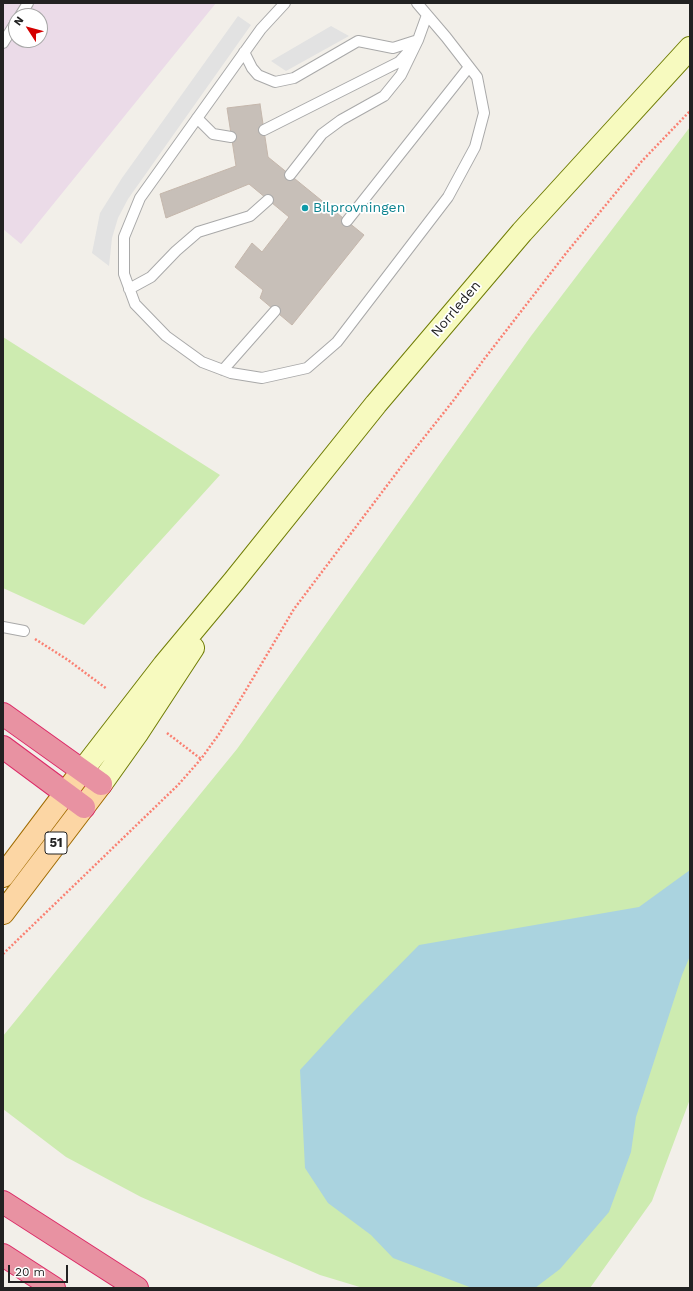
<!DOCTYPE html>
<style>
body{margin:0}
#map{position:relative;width:693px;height:1291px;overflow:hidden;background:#f2efe9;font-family:"Work Sans",sans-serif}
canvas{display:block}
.frame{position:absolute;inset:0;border:4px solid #222;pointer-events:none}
.north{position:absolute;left:8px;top:8px;width:40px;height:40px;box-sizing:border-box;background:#fff;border:1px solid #a7a7a7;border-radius:50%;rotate:306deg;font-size:11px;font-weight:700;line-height:16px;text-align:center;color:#222}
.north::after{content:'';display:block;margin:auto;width:14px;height:18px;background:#d40000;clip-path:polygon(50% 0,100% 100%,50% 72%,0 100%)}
.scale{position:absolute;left:8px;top:1265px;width:60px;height:18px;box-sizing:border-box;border:2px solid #222;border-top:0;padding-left:5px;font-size:12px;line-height:14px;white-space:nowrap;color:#222;-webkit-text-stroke:3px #fff;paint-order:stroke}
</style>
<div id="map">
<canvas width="693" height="1291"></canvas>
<div class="frame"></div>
<div class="north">N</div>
<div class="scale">20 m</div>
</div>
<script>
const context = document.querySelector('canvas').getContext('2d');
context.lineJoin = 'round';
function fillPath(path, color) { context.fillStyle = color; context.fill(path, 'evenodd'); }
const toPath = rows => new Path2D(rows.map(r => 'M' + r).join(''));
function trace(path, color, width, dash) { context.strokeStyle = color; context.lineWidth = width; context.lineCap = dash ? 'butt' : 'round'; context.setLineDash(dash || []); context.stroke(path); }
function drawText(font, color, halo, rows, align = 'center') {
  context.font = font + ' "Work Sans",sans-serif'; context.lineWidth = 3.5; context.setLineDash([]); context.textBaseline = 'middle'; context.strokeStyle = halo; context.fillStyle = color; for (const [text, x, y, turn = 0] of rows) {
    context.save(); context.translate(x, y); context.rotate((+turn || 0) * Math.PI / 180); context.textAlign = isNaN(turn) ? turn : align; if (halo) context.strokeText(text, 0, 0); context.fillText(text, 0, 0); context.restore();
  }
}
fillPath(toPath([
 [3,3,216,3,21,244,3,229],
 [16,16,40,16,40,40,16,40]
]), '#ebdbe8');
fillPath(toPath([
 [690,127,690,1099,652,1201,590,1288,363,1288,320,1275,141,1197,66,1157,3,1109,3,1036,237,749,531,336],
 [3,337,220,475,84,625,3,588]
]), '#cdebb0');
fillPath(toPath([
 [238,16,251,25,128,199,118,218,112,238,109,266,92,253,100,213,122,178],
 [331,26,349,36,286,71,271,61]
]), '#e2e2e2');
fillPath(toPath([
 [690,870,690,956,682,975,636,1117,631,1152,609,1212,560,1269,535,1288,472,1288,393,1258,371,1235,328,1203,305,1168,300,1070,356,1009,419,945,639,907]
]), '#aad3df');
const building = toPath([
 [260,104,268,157,364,235,292,325,260,298,263,290,235,267,252,243,262,252,289,217,249,184,166,218,160,194,236,166,227,108,260,104]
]);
fillPath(building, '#c7bfb8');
trace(building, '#c4b6ab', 1);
const lane = toPath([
 [285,3,261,29,140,198,124,237,124,274,135,304,166,336,202,362,231,373,262,378,307,368,337,342,448,197,475,147,484,113,477,77,446,37,417,3],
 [20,16,28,3],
 [3,43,16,22],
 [244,52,252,68,258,75,275,82,294,78,358,41,393,48,418,40],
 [197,118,213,134,231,137],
 [264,130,399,62,409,51],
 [290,175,322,134,341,120,384,96,401,75,418,40,427,15],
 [347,221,469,67],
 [129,289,151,277,176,251,198,232,250,216,268,200],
 [223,370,275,311],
 [3,627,24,631]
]);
const secondary = toPath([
 [82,771,164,665,234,581,376,404,522,232,690,48],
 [101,784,138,732,193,648]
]);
const primary = toPath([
 [3,876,82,771],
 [3,913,101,784]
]);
const highway = toPath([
 [3,714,101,784],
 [3,747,84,807],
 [3,1202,137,1288],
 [3,1255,54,1288]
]);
trace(lane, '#a9a9a9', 12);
trace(secondary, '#707d05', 24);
trace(primary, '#a06b00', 24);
trace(highway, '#dc2a67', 24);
trace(toPath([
 [35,639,68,660,107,689],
 [167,733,201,759],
 [3,954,178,785,201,759,219,734,243,695,294,609,407,459,453,401,485,358,567,252,642,161,690,111]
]), '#fa8072', 2.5, [2, 2]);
trace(lane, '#fff', 10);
trace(secondary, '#f7fabf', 22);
trace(primary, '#fcd6a4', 22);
trace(highway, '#e892a2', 22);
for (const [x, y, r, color] of [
 [305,208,4,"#0f9aa8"]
]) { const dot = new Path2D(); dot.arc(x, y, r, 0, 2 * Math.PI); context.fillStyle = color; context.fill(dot); trace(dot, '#fff', 1.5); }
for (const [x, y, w] of [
 [56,843,22]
]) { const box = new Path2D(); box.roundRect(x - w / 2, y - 11, w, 22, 3); context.fillStyle = '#fff'; context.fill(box); trace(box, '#222', 1); }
drawText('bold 13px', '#222', null, [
 ["51",56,843]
]);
drawText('14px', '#0d838f', '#fff', [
 ["Bilprovningen",313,208]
], 'left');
drawText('14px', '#222', '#fff', [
 ["Norrleden",456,309,-50]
]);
</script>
